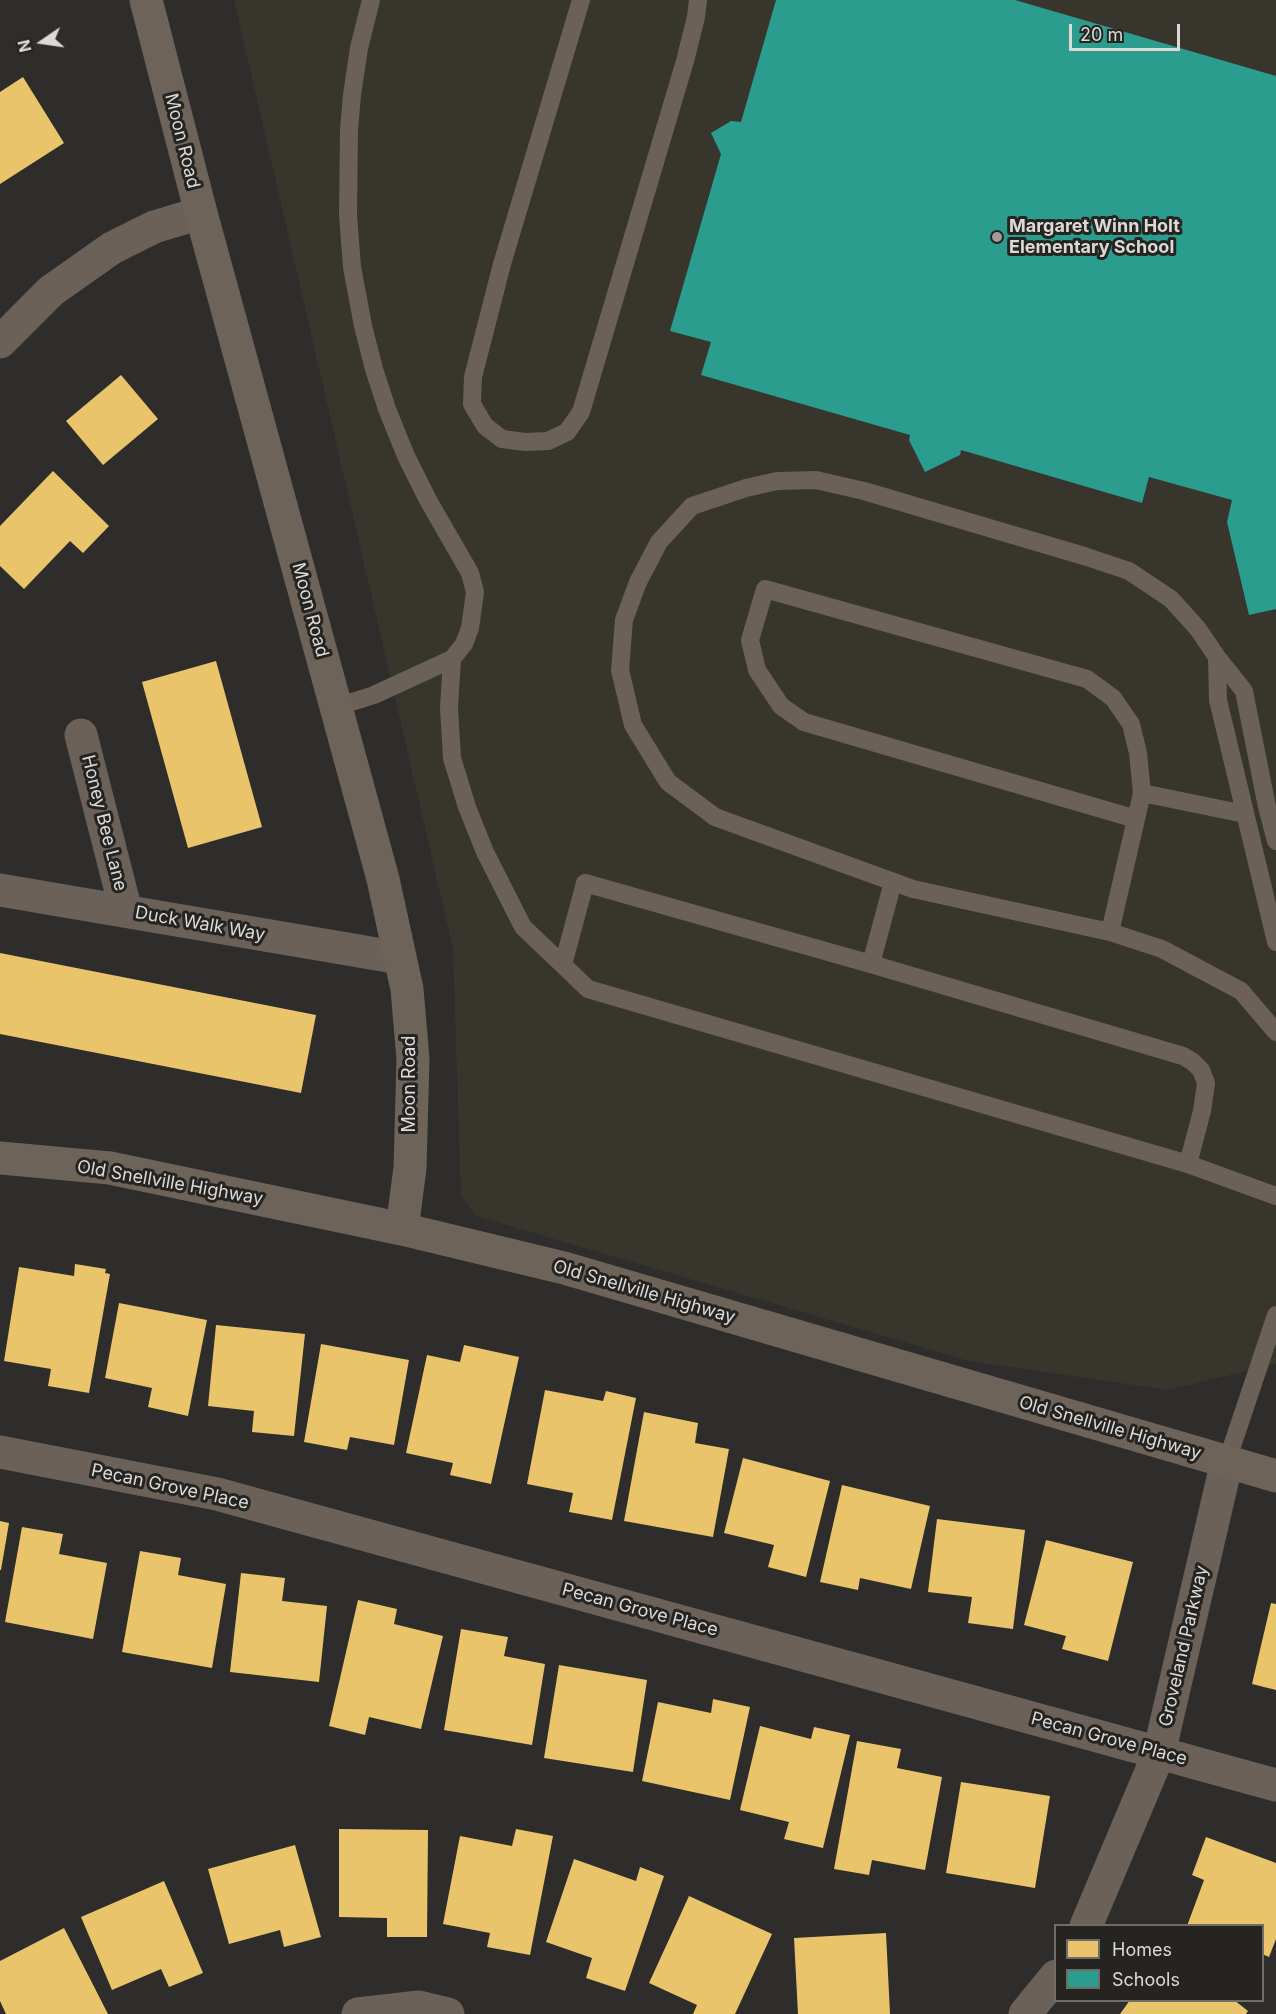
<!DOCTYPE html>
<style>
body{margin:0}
#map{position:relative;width:1276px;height:2014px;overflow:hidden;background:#2e2d2b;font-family:Inter,sans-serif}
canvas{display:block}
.legend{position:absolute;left:1054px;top:1924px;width:210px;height:78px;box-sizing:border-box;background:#252421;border:2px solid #6e6d6a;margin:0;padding:8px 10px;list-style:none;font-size:18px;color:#dbdad8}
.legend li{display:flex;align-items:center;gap:12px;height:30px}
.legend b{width:30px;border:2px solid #6e6d6a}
.north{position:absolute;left:12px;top:12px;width:60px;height:60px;-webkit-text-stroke:4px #252421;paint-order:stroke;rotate:257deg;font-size:16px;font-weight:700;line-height:24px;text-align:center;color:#dbdad8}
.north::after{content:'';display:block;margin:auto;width:21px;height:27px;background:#dbdad8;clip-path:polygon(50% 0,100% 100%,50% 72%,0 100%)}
.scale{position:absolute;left:1069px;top:24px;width:111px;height:27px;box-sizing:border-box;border:3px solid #dbdad8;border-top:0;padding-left:8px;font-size:18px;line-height:21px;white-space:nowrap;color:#dbdad8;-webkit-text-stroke:4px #252421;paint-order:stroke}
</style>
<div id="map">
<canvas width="1276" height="2014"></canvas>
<ul class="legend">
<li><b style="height:16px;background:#e9c46a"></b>Homes</li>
<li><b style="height:16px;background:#2a9d8f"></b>Schools</li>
</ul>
<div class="north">N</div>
<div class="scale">20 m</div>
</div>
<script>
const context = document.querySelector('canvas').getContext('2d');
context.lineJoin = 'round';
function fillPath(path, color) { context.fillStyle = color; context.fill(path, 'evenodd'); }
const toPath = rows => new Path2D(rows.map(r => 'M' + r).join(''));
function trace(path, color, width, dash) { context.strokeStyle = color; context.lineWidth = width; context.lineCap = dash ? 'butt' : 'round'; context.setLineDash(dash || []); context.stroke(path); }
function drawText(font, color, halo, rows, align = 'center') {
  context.font = font + ' Inter,sans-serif'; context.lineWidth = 6; context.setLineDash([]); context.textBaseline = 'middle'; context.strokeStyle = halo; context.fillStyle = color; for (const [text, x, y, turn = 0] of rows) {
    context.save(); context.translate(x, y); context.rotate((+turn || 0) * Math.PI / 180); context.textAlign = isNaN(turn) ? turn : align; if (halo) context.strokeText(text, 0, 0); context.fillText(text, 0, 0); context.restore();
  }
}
fillPath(toPath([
 [234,0,1276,0,1276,1364,1168,1390,969,1361,476,1216,461,1196,453,949]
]), '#38352d');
fillPath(toPath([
 [23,77,64,143,0,184,0,92],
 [121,375,158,419,103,465,66,421],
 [53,471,109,526,83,553,70,541,24,589,0,566,0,526],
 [216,661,262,827,188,848,142,682],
 [0,953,316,1015,301,1093,0,1034],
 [75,1264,106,1269,105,1273,110,1274,89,1393,48,1386,51,1369,4,1361,19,1267,74,1276],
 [119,1303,207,1320,188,1416,148,1407,152,1388,105,1378],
 [216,1325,305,1334,294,1436,252,1432,254,1411,208,1406],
 [321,1344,409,1360,394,1445,350,1437,347,1450,304,1442],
 [464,1345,519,1357,491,1484,450,1475,453,1463,406,1453,427,1355,460,1362],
 [545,1390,603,1401,606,1391,636,1398,612,1520,569,1512,573,1493,527,1484],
 [644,1412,698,1423,695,1443,729,1449,713,1537,624,1521],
 [743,1458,830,1481,806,1577,768,1567,774,1545,724,1533],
 [842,1485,930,1506,911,1589,860,1578,858,1590,820,1582],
 [937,1519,1025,1530,1013,1629,968,1623,972,1597,928,1592],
 [0,1521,9,1523,1,1570,0,1570],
 [22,1527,63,1534,59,1554,107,1563,93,1639,5,1622],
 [1046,1540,1133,1562,1108,1661,1062,1649,1066,1636,1024,1625],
 [140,1551,181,1558,178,1575,226,1584,212,1668,122,1652],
 [241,1573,285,1578,282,1601,327,1606,319,1682,230,1672],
 [358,1600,397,1609,394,1624,443,1636,421,1729,369,1717,365,1735,329,1726],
 [1271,1603,1276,1604,1276,1690,1252,1684],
 [461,1629,508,1637,504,1656,545,1664,532,1745,444,1730],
 [559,1665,647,1680,633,1772,544,1758],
 [713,1699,750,1707,730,1800,642,1781,658,1702,711,1713],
 [760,1726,811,1739,814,1727,850,1735,823,1848,784,1839,789,1822,740,1810],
 [857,1741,901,1749,897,1768,942,1777,925,1870,872,1860,869,1875,834,1869],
 [961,1782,1050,1796,1035,1888,946,1873],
 [339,1829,428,1830,427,1937,387,1937,387,1918,339,1917],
 [516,1829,553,1836,530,1955,487,1947,490,1933,443,1924,460,1836,512,1846],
 [1206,1837,1276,1863,1276,1939,1269,1957,1262,1954,1262,1926,1187,1926,1204,1880,1192,1875],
 [295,1845,321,1937,284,1947,280,1930,229,1944,208,1869],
 [574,1859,636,1881,640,1867,664,1876,625,1991,586,1978,592,1958,546,1942],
 [164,1881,203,1973,169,1987,161,1969,112,1990,81,1917],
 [689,1896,772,1934,735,2014,693,2014,697,2005,649,1983],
 [64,1928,108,2014,6,2014,0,2001,0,1961],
 [886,1933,890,2014,798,2014,794,1938],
 [1130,2000,1234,2000,1248,2011,1246,2014,1120,2014]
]), '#e9c46a');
fillPath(toPath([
 [776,0,1015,0,1276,76,1276,609,1249,615,1227,522,1232,500,1149,477,1142,503,961,450,960,455,925,472,909,440,910,435,701,375,711,342,670,331,721,154,711,133,731,121,741,122]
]), '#2a9d8f');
trace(toPath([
 [581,0,502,264,473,377,472,404,485,426,502,439,525,442,548,441,567,432,581,412,685,61,696,17,698,0],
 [1217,657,1218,700,1276,942],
 [452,659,449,708,452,758,467,807,485,852,523,927,563,965],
 [336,707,374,695,452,659,464,644,470,628,475,592,470,573,428,500,406,456,387,409,374,369,363,326,352,267,348,215,349,130,352,95,359,48,371,0],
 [1142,793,1245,814],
 [1276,841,1267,807,1244,691,1217,657,1198,629,1171,599,1129,571,1084,556,864,491,816,480,777,481,746,488,692,506,659,542,638,582,624,620,620,670,633,725,668,782,715,817,913,889,1110,932,1162,949,1241,991,1276,1032],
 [1110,932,1136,819,1142,793,1138,753,1131,724,1113,698,1087,679,765,589,750,640,757,670,781,706,804,722,1136,819],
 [871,964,893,882],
 [1188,1164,1202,1111,1206,1083,1201,1070,1193,1062,1183,1056,871,964,585,883,563,965,588,989,1188,1164,1276,1196],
 [1227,1461,1276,1315]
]), '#6b6158', 18);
trace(toPath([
 [0,342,51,291,112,248,154,227,201,213],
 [81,735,126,911],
 [0,890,400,958],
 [0,1452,217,1494,1276,1785],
 [1086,1926,1159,1753,1227,1461],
 [358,2014,419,2007,448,2014],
 [1025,2014,1056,1976]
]), '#6b6158', 33);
trace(toPath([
 [146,0,201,213,383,879,407,989,413,1059,410,1168,402,1229],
 [0,1158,110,1168,402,1229,564,1268,1276,1476]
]), '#6e6359', 33);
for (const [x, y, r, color] of [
 [997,237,6,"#9e9d9b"]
]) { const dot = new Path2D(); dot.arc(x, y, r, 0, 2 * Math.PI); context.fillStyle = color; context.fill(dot); trace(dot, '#252421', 2); }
drawText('18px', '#dbdad8', '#252421', [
 ["Moon Road",182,141,76],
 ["Moon Road",310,610,75],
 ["Honey Bee Lane",104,823,76],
 ["Duck Walk Way",200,924,10],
 ["Moon Road",410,1084,-90],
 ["Old Snellville Highway",170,1183,10],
 ["Old Snellville Highway",644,1292,16],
 ["Old Snellville Highway",1110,1428,16],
 ["Pecan Grove Place",170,1487,12],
 ["Pecan Grove Place",640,1610,15],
 ["Groveland Parkway",1184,1646,-77],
 ["Pecan Grove Place",1109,1739,15]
]);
drawText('bold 18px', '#dbdad8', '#252421', [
 ["Margaret Winn Holt",1009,227],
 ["Elementary School",1009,248]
], 'left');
</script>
